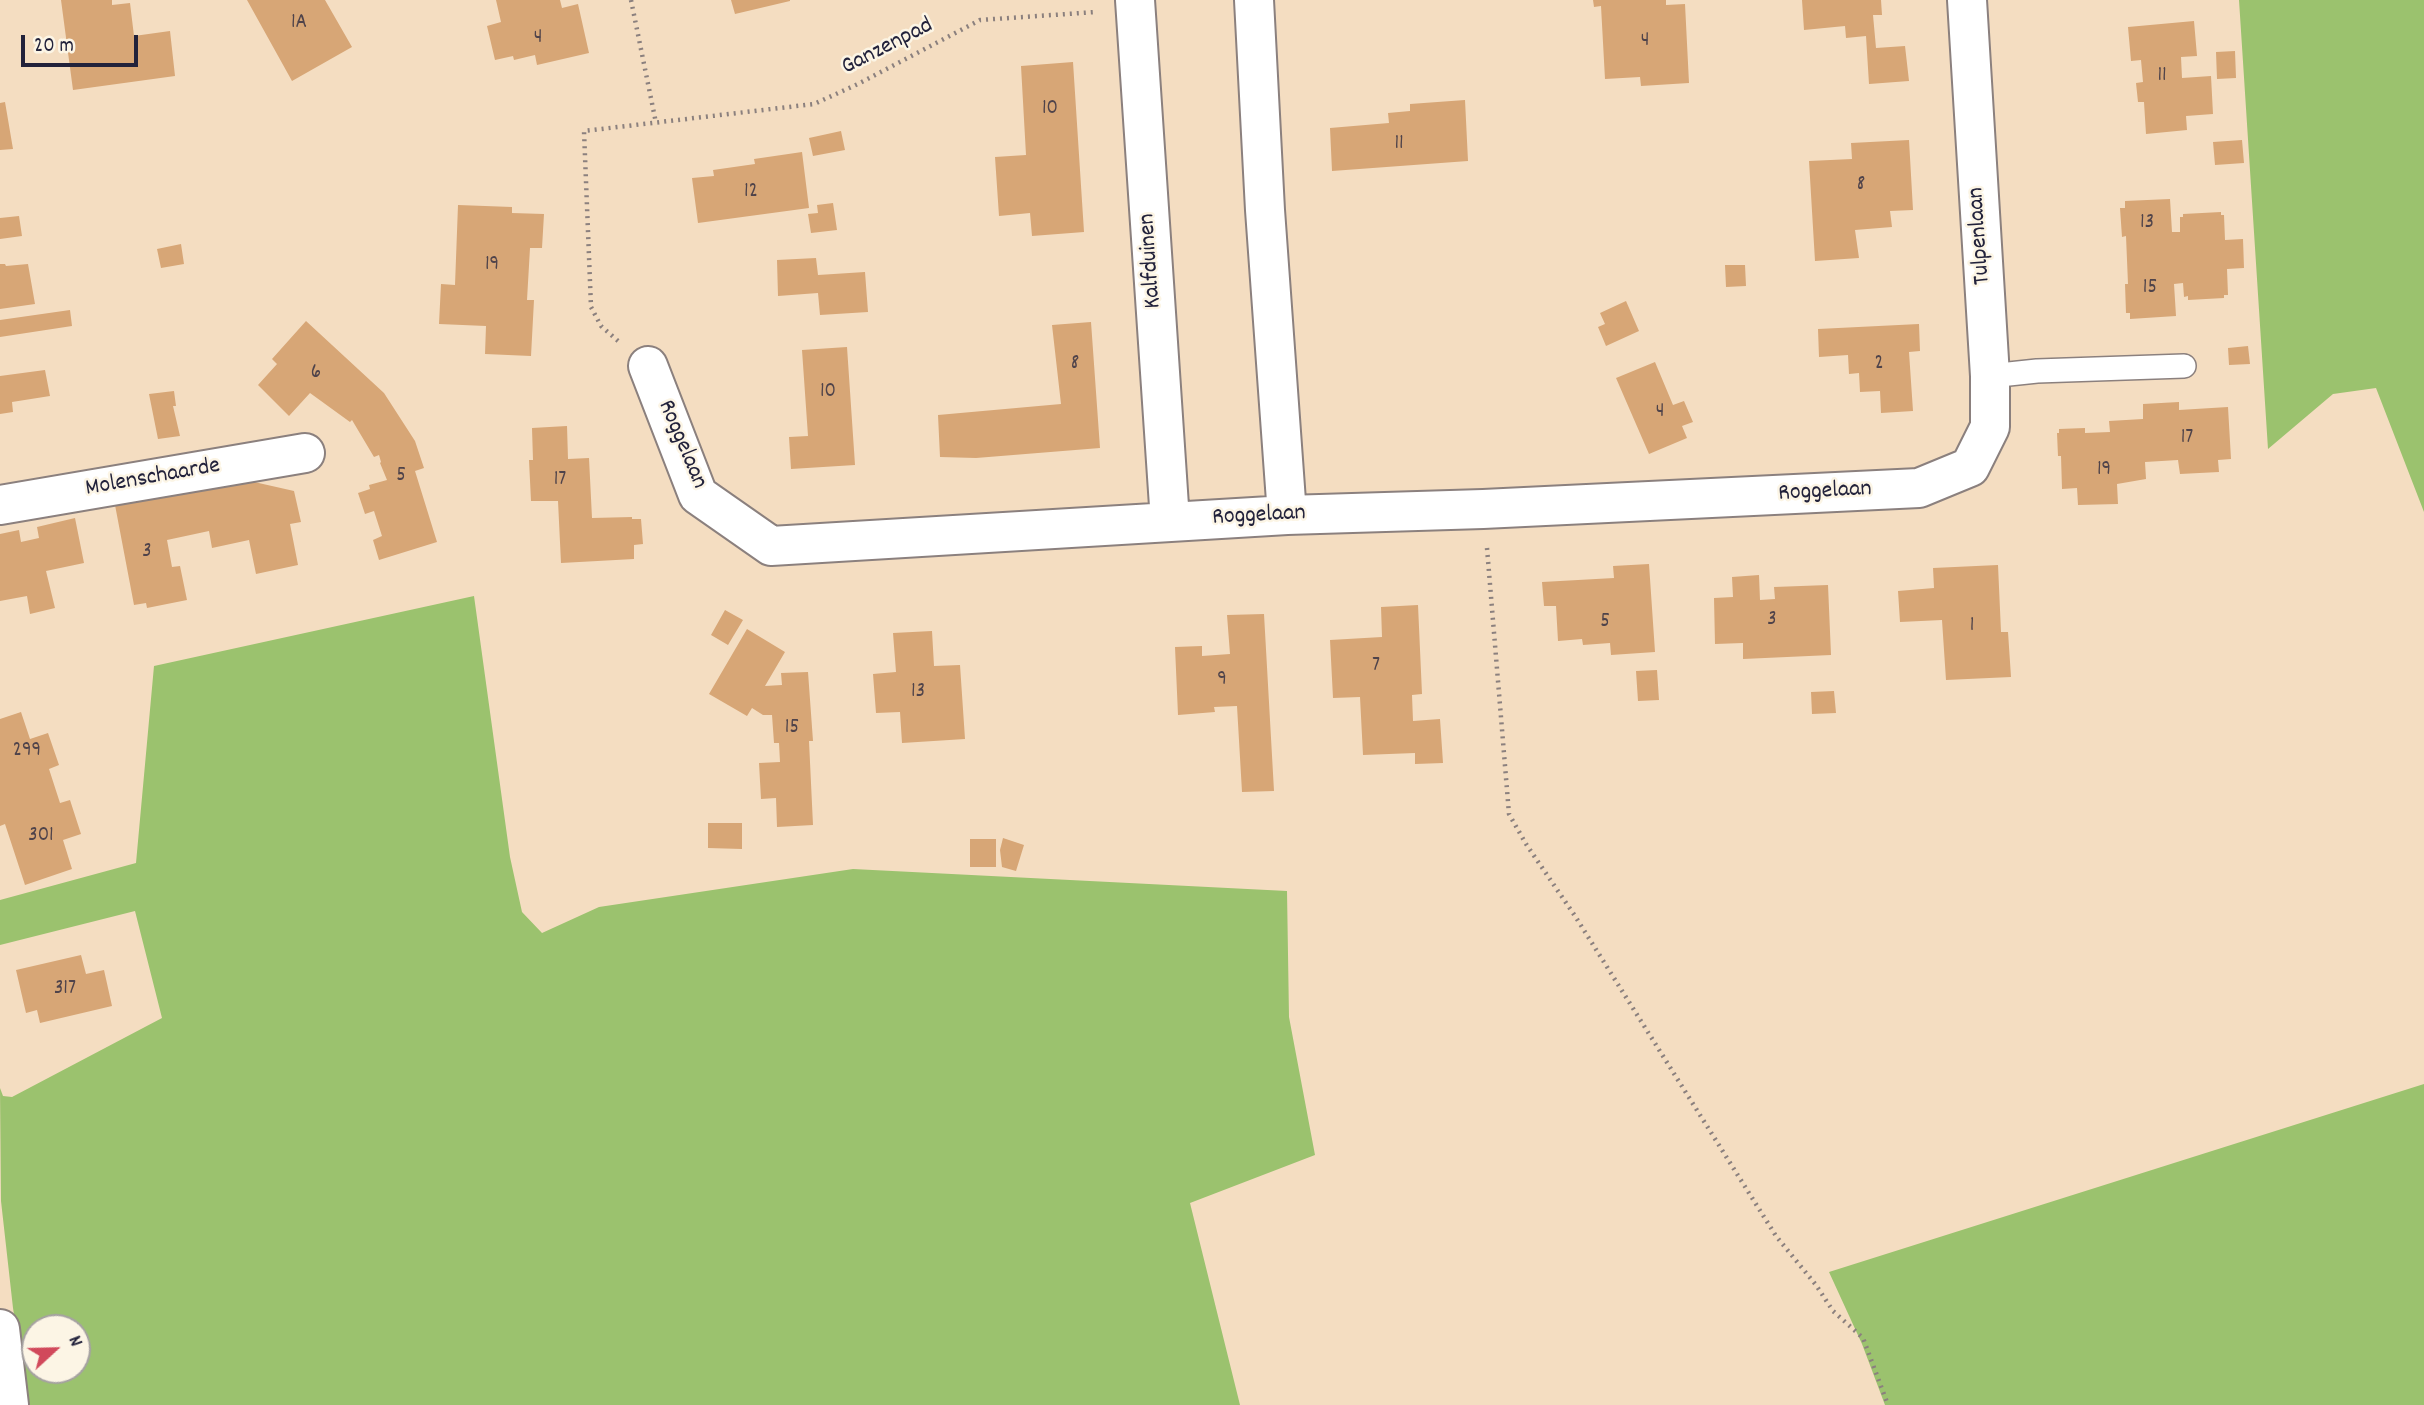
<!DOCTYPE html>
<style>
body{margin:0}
#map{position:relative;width:2424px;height:1405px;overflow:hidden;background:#f4ddc1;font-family:Dekko,sans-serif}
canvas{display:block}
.north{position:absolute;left:21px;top:1314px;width:70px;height:70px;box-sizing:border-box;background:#fcf5e5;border:2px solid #a5a1a1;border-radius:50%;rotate:68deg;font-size:19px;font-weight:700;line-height:28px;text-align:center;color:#22223b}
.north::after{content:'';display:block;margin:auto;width:24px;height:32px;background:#d1495b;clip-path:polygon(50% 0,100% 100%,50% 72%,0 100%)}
.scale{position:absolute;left:21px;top:35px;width:117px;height:32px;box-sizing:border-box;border:4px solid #22223b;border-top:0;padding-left:9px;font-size:21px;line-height:24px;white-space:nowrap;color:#22223b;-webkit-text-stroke:5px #fcf5e5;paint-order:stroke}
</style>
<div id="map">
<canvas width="2424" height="1405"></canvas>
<div class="north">N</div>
<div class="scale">20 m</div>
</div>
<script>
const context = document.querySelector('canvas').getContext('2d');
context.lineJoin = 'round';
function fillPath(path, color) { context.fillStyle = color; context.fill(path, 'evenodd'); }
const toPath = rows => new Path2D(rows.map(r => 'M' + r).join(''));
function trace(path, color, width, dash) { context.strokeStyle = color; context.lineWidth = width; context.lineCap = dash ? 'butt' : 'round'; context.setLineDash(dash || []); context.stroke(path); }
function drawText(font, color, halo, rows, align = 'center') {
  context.font = font + ' Dekko,sans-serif'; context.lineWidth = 5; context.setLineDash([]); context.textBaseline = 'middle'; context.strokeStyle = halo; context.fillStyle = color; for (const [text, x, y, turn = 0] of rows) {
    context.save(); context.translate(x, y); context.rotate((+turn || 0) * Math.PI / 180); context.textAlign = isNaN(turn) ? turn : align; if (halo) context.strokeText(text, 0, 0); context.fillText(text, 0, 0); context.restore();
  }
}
fillPath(toPath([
 [2239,0,2424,0,2424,512,2376,388,2333,394,2268,449],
 [474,596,510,857,522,912,542,933,599,907,853,869,1287,891,1289,1017,1315,1155,1190,1203,1240,1405,28,1405,13,1308,1,1201,0,1088,3,1096,12,1097,162,1018,135,911,0,945,0,900,136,863,154,666],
 [35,1328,77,1328,77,1370,35,1370],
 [2424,1084,2424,1405,1885,1405,1862,1344,1829,1272]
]), '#9bc26e');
fillPath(toPath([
 [61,0,112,0,112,5,130,3,134,36,170,31,175,76,73,90],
 [247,0,325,0,352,47,292,81],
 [496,0,560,0,562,8,578,4,589,53,537,65,535,55,514,60,513,56,495,60,487,26,501,22],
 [731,0,790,0,790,1,735,14],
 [1593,0,1666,0,1666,5,1685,4,1689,83,1641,86,1640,77,1605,79,1601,6,1594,7],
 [1802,0,1881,0,1882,15,1873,15,1876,48,1905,46,1909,81,1869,84,1866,36,1846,38,1845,26,1804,30],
 [2194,21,2197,56,2181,57,2182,78,2211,76,2213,114,2186,116,2187,130,2146,134,2144,102,2138,102,2136,83,2143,82,2141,60,2131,61,2128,27],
 [2235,51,2236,78,2217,79,2216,52],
 [1073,62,1084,232,1032,236,1030,213,999,216,995,157,1026,155,1021,66],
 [1465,100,1468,161,1332,171,1330,128,1389,123,1388,113,1410,111,1410,104],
 [5,102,13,149,0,150,0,103],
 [841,131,845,150,813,156,809,138],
 [1909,140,1913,210,1890,211,1892,227,1855,230,1859,258,1815,261,1809,161,1852,159,1851,143],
 [2242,140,2244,163,2215,165,2213,142],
 [802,152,809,208,698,223,692,178,714,176,713,170,755,164,754,159],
 [2170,199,2172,232,2180,232,2180,217,2183,217,2183,214,2221,212,2221,215,2224,215,2225,240,2243,239,2244,268,2227,269,2228,295,2224,295,2224,298,2188,300,2188,296,2184,297,2183,283,2174,284,2176,316,2130,319,2130,313,2126,313,2125,284,2128,284,2126,236,2122,237,2120,208,2125,208,2125,201],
 [833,203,837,230,811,233,808,214,818,213,817,205],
 [458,205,512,207,512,213,544,214,542,248,530,248,527,300,534,300,531,356,485,354,486,326,439,324,441,284,455,285],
 [19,216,22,236,0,239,0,218],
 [181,244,184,264,161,268,157,249],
 [816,258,818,275,865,272,868,312,820,315,818,293,778,296,777,260],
 [0,264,5,264,6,266,28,264,35,304,0,309],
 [1725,265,1745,265,1746,286,1726,287],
 [1626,301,1639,331,1606,346,1598,327,1605,324,1600,313],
 [70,310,72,326,0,337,0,320],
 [306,321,384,393,415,441,424,468,415,471,437,542,379,560,373,540,382,536,374,511,365,514,358,493,370,489,369,485,387,480,380,463,381,462,379,455,374,457,352,420,350,422,310,393,289,416,258,385,277,364,272,359],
 [1091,322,1100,448,976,458,940,457,938,415,1061,404,1052,325],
 [1919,324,1920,351,1909,352,1913,411,1881,413,1880,391,1860,392,1859,373,1849,374,1848,355,1819,357,1818,329],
 [2248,346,2250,364,2229,365,2228,348],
 [847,347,855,465,791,469,789,437,808,436,802,350],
 [1655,362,1673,405,1684,401,1693,422,1682,426,1687,438,1649,454,1616,378],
 [45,370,50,396,12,402,13,412,0,414,0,376],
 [174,391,176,406,173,406,180,436,158,439,149,394],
 [2179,402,2179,410,2228,407,2231,459,2218,460,2219,472,2180,474,2178,460,2145,462,2146,479,2117,484,2118,504,2078,505,2077,488,2062,489,2061,456,2058,456,2057,433,2059,433,2059,429,2085,428,2085,433,2110,432,2109,421,2143,419,2143,404],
 [567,426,568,459,589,458,592,518,632,517,632,519,641,519,643,544,634,545,634,559,561,563,558,501,531,501,529,460,533,460,532,428],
 [241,479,294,491,301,522,290,524,298,565,256,574,249,540,212,548,209,531,167,540,172,567,180,566,187,600,147,608,146,603,134,605,115,505],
 [75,518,84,563,46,571,55,608,30,614,27,596,0,601,0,534,19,530,21,542,39,538,37,527],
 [1649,564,1655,652,1611,655,1610,643,1583,645,1582,639,1558,641,1556,606,1544,606,1542,582,1614,578,1613,566],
 [1998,565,2001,632,2008,632,2011,677,1946,680,1942,620,1900,622,1898,591,1934,588,1933,568],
 [1759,575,1760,600,1775,599,1774,587,1828,585,1831,655,1743,659,1743,643,1715,644,1714,598,1733,597,1732,577],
 [1418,605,1422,694,1412,695,1413,721,1440,719,1443,763,1415,764,1415,753,1363,755,1360,697,1333,698,1330,640,1382,637,1381,607],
 [725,610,743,620,728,645,711,635],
 [1264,614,1274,791,1242,792,1237,706,1214,707,1215,712,1178,715,1175,647,1202,646,1202,656,1230,654,1227,615],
 [747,629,785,652,765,686,782,685,781,673,808,672,813,741,809,741,813,825,777,827,776,798,761,799,759,763,780,762,779,743,774,743,772,715,763,715,752,708,747,716,709,694],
 [932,631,934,666,960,665,965,739,902,743,900,712,876,713,873,674,896,672,893,633],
 [1657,670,1659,700,1638,701,1636,671],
 [1834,691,1836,713,1812,714,1811,692],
 [21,712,30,739,48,733,59,765,49,769,60,803,70,800,81,834,63,840,72,869,25,885,5,824,0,826,0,719],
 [708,823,742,823,742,849,708,848],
 [1003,838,1024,845,1016,871,1002,867,1000,850],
 [970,839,996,839,996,867,970,867],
 [81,955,86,974,104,970,112,1006,40,1023,37,1010,26,1013,16,970]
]), '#d7a676');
const service = toPath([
 [1990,376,2037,371,2184,366]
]);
const minor = toPath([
 [1135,0,1170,521],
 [1254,0,1265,210,1287,515],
 [648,366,698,495,771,546,1287,515,1483,509,1919,488,1970,467,1990,427,1990,376,1967,0],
 [0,505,305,453],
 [0,1329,9,1405]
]);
trace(service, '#8b807e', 26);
trace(minor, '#8b807e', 42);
trace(toPath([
 [631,0,656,123],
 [618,341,601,326,591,307,584,131,814,104,858,84,980,20,1096,12],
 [1487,548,1509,814,1526,844,1575,916,1776,1236,1816,1285,1833,1311,1863,1338,1888,1405]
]), '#8b807e', 4.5, [2, 5]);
trace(service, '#fff', 23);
trace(minor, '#fff', 38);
drawText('21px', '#4f434a', null, [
 ["1A",299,24],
 ["4",538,39],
 ["4",1645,42],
 ["11",2162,77],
 ["10",1050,110],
 ["11",1399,145],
 ["8",1861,186],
 ["12",751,193],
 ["13",2147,224],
 ["19",492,266],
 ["15",2150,289],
 ["8",1075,365],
 ["2",1879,365],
 ["6",316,374],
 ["10",828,393],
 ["4",1660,413],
 ["17",2187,439],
 ["19",2104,471],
 ["5",401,477],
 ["17",560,481],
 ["3",147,553],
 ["3",1772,621],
 ["5",1605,623],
 ["1",1972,627],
 ["7",1376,667],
 ["9",1222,681],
 ["13",918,693],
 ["15",792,729],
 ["299",27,752],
 ["301",41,837],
 ["317",65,990]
]);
drawText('24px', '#22223b', '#fcf5e5', [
 ["Ganzenpad",888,48,-27],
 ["Tulpenlaan",1981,236,-94],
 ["Kalfduinen",1152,261,-94],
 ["Roggelaan",681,445,67],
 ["Molenschaarde",153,479,-10],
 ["Roggelaan",1825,493,-3],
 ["Roggelaan",1259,517,-3]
]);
</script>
